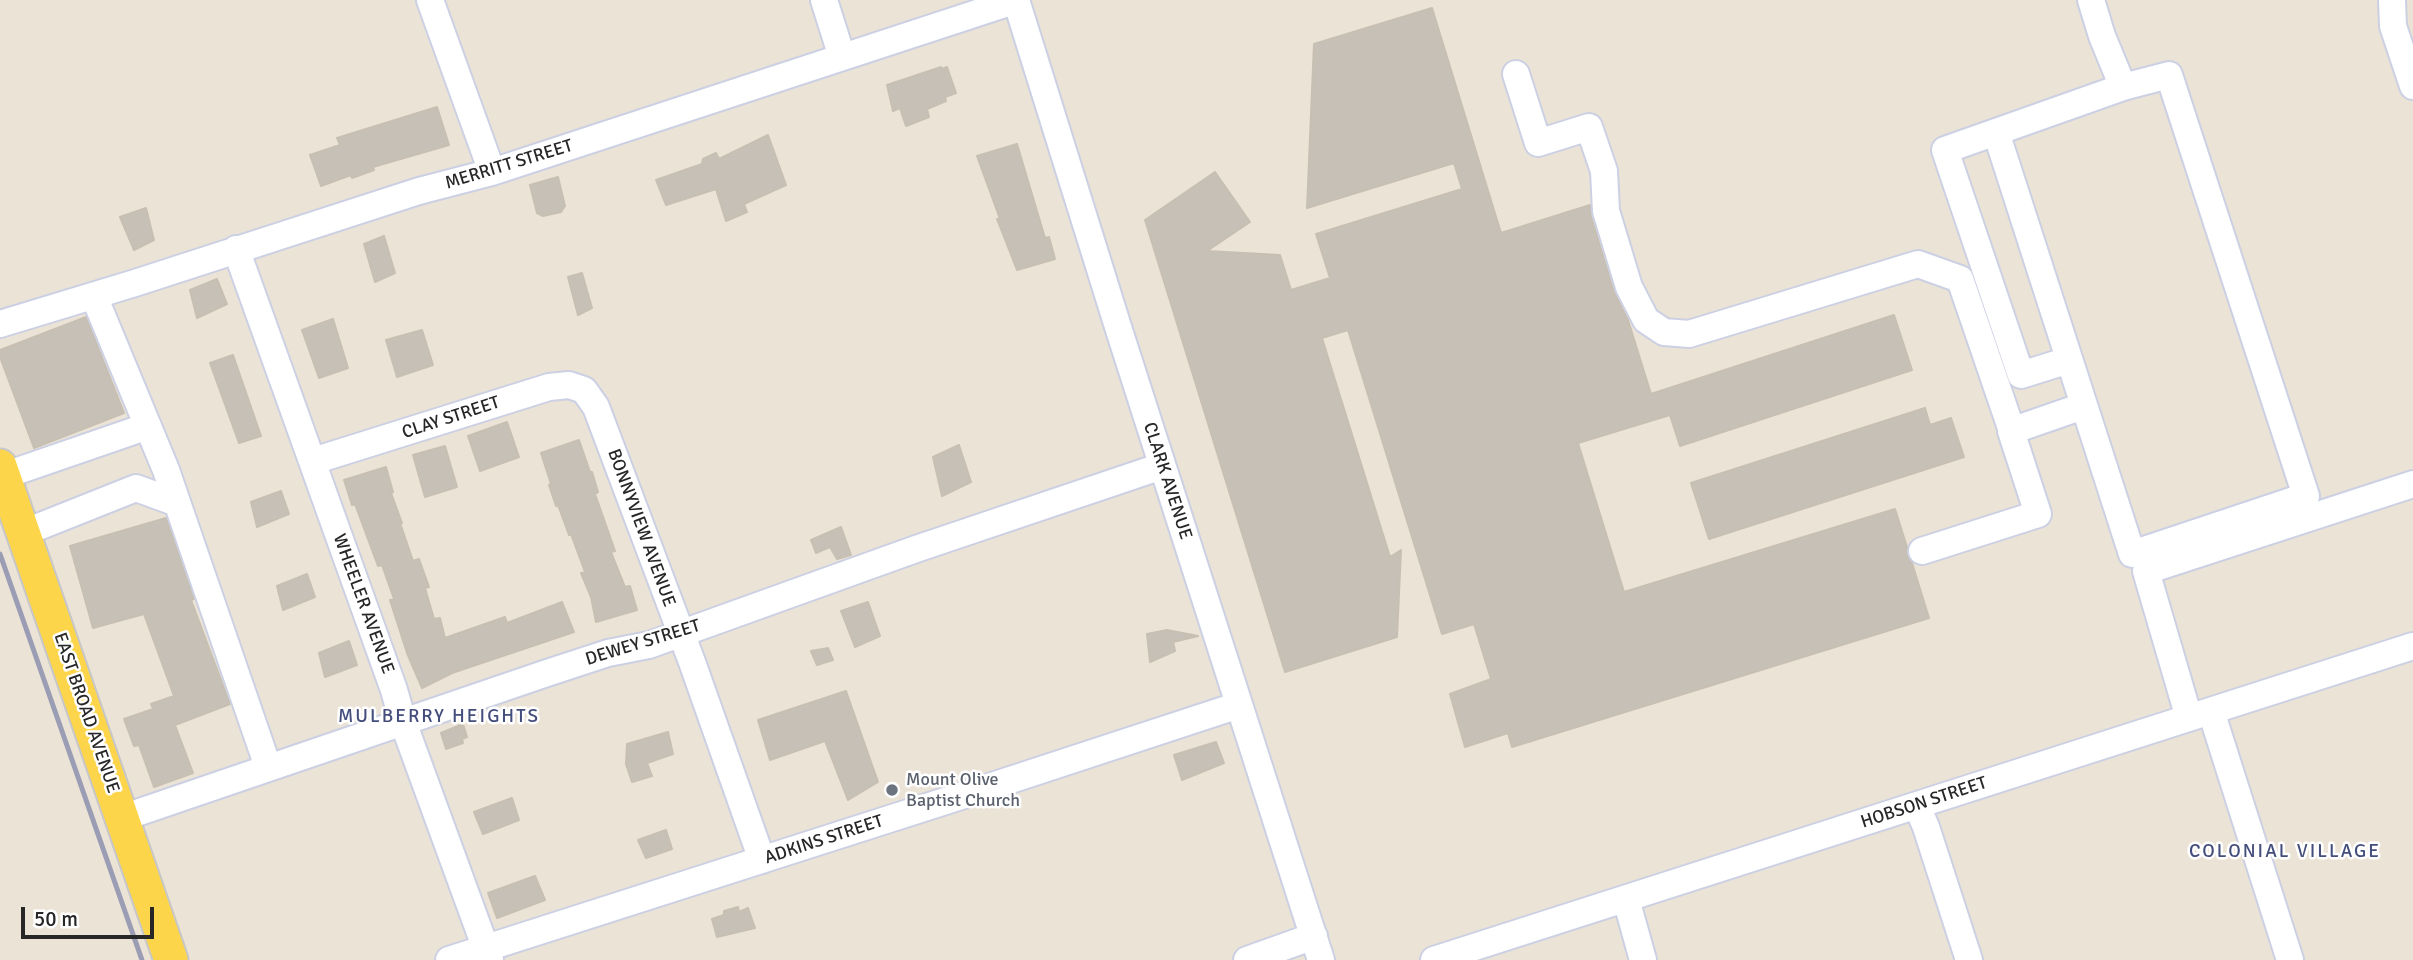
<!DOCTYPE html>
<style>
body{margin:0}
#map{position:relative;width:2413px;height:960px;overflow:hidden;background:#ece3d7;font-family:Signika,sans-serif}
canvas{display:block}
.scale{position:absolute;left:21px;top:907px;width:133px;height:32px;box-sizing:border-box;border:4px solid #272727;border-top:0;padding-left:9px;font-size:21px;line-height:24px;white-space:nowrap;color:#272727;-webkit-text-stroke:5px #fff;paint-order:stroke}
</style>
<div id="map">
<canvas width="2413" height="960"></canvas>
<div class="scale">50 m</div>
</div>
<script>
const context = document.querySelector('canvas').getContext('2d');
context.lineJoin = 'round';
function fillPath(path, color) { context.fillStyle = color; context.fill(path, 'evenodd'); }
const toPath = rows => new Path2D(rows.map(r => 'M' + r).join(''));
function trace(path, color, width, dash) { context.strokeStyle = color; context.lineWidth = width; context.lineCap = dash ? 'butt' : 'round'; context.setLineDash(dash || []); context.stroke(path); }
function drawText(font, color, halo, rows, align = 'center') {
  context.font = font + ' Signika,sans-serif'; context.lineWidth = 5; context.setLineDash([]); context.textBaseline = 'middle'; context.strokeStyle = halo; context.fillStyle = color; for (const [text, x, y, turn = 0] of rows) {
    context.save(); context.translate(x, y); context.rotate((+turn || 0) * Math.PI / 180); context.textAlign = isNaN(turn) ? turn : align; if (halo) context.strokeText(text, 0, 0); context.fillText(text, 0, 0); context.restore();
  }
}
const building = toPath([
 [1432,8,1501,233,1590,205,1591,216,1614,292,1628,320,1651,394,1894,315,1912,370,1680,446,1670,415,1578,443,1624,592,1895,509,1907,547,1907,555,1912,563,1929,618,1512,747,1508,733,1465,747,1450,694,1491,679,1474,624,1442,634,1348,330,1322,338,1390,557,1401,550,1397,637,1285,672,1145,220,1215,172,1250,222,1207,251,1280,255,1291,290,1330,278,1316,234,1462,189,1454,163,1307,208,1314,44,1432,8],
 [941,67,942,69,947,67,956,93,945,97,946,101,927,109,929,117,906,126,900,108,893,111,887,85,941,67],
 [437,107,449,145,373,167,374,170,352,178,351,175,321,186,310,155,340,145,337,138,437,107],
 [768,135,786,185,744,204,747,212,726,221,716,189,666,205,656,180,702,164,703,159,716,153,719,159,768,135],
 [1017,144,1045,238,1049,237,1055,259,1017,270,997,219,1000,219,977,156,1017,144],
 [558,177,565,206,561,212,543,216,537,213,530,185,558,177],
 [146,208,154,240,134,250,120,217,146,208],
 [384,236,395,273,375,282,364,244,384,236],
 [582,273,592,308,578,315,568,277,582,273],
 [217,279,227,304,197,318,190,290,217,279],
 [86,317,124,413,34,448,0,357,0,350,86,317],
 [333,319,348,368,319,378,302,330,333,319],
 [422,330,433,365,397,377,386,340,422,330],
 [233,355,261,436,239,443,210,363,233,355],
 [1925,408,1930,425,1951,418,1964,457,1709,539,1691,483,1925,408],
 [507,422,519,457,480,471,468,436,507,422],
 [579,440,590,472,592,472,598,492,595,494,615,551,611,552,625,587,630,586,637,610,596,622,591,597,581,573,585,572,571,534,569,535,558,505,556,506,549,485,551,484,541,453,579,440],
 [959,445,971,482,942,496,933,457,959,445],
 [445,446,457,487,425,497,413,455,445,446],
 [386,467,393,492,391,493,402,523,400,523,413,561,419,559,429,587,425,588,434,619,440,618,445,638,505,617,507,623,562,602,574,632,452,673,422,688,407,653,390,600,394,599,382,565,378,566,355,504,352,505,344,480,386,467],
 [281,491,289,514,257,527,251,502,281,491],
 [166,518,194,599,191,600,230,704,175,725,193,773,154,787,139,745,134,746,124,719,153,709,151,704,174,696,144,614,93,628,70,546,166,518],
 [841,527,851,555,837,559,830,547,816,553,811,540,841,527],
 [307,574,315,597,283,610,277,586,307,574],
 [868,602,880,636,855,647,841,611,868,602],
 [1167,630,1198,636,1173,642,1175,651,1150,662,1147,634,1167,630],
 [349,641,357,665,325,677,319,653,349,641],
 [828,648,833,660,817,665,811,651,828,648],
 [846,691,878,782,848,800,825,741,770,760,758,720,846,691],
 [463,724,467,737,462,739,463,743,446,749,441,733,463,724],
 [668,732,673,754,647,763,652,776,632,782,626,764,627,744,668,732],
 [1216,742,1224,763,1182,780,1174,755,1216,742],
 [512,798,519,820,483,834,474,812,512,798],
 [666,830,672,849,646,858,638,840,666,830],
 [535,876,545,900,497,918,488,893,535,876],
 [738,907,739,912,748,908,755,928,717,937,712,919,724,915,724,911,738,907]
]);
fillPath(building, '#c7c0b7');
trace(building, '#c7bfb1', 2);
const minor = toPath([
 [430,0,492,172],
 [824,0,842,57],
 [1016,0,1119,330,1321,960],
 [2091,0,2102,36,2123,87],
 [2392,0,2393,26,2413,86],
 [1516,74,1538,143,1589,127,1604,171,1606,211,1629,287,1646,320,1664,332,1689,334,1918,264,1960,279,2012,431],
 [1996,132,2132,554,2306,496,2169,75,2123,87,1996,132,1945,150,2021,375,2069,360],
 [236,249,394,690,403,722,490,960],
 [94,296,166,470,268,767],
 [0,324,135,283,419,191,492,172,1017,0],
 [313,461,549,387,569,385,584,390,596,407,692,662,762,860],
 [3,476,148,426],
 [23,533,136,488,177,503],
 [1922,551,2038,514,2011,431,2083,406],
 [2211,711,2290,960],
 [2189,718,2146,571,2413,484],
 [1917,806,1926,827,1969,960],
 [122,818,547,673,608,653,649,645,916,549,1162,466],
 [1626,899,1643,960],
 [449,960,986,788,1239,705],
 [1247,960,1314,936],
 [1434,960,2413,646]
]);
const major = toPath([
 [0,466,171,960]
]);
trace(minor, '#ccd0e3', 30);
trace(major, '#c7c7c7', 37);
trace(minor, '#fff', 26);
trace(major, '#fdd54b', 33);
trace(toPath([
 [0,554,142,960]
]), '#9a9db4', 5);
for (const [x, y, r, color] of [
 [892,790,7,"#6b7280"]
]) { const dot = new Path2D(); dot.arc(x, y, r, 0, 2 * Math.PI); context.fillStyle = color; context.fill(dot); trace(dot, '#fff', 2.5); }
drawText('18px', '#272727', '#fff', [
 ["MERRITT STREET",509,165,-17],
 ["CLAY STREET",451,418,-18],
 ["CLARK AVENUE",1167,481,72],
 ["BONNYVIEW AVENUE",641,528,70],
 ["WHEELER AVENUE",363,604,70],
 ["DEWEY STREET",643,643,-17],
 ["EAST BROAD AVENUE",86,713,71],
 ["HOBSON STREET",1924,803,-18],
 ["ADKINS STREET",824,840,-18]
]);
drawText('18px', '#5b616d', '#fff', [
 ["Mount Olive",906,780],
 ["Baptist Church",906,801]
], 'left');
context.letterSpacing = '2px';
drawText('19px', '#444e7c', '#fff', [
 ["MULBERRY HEIGHTS",439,717],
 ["COLONIAL VILLAGE",2285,852]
]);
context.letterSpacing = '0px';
</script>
